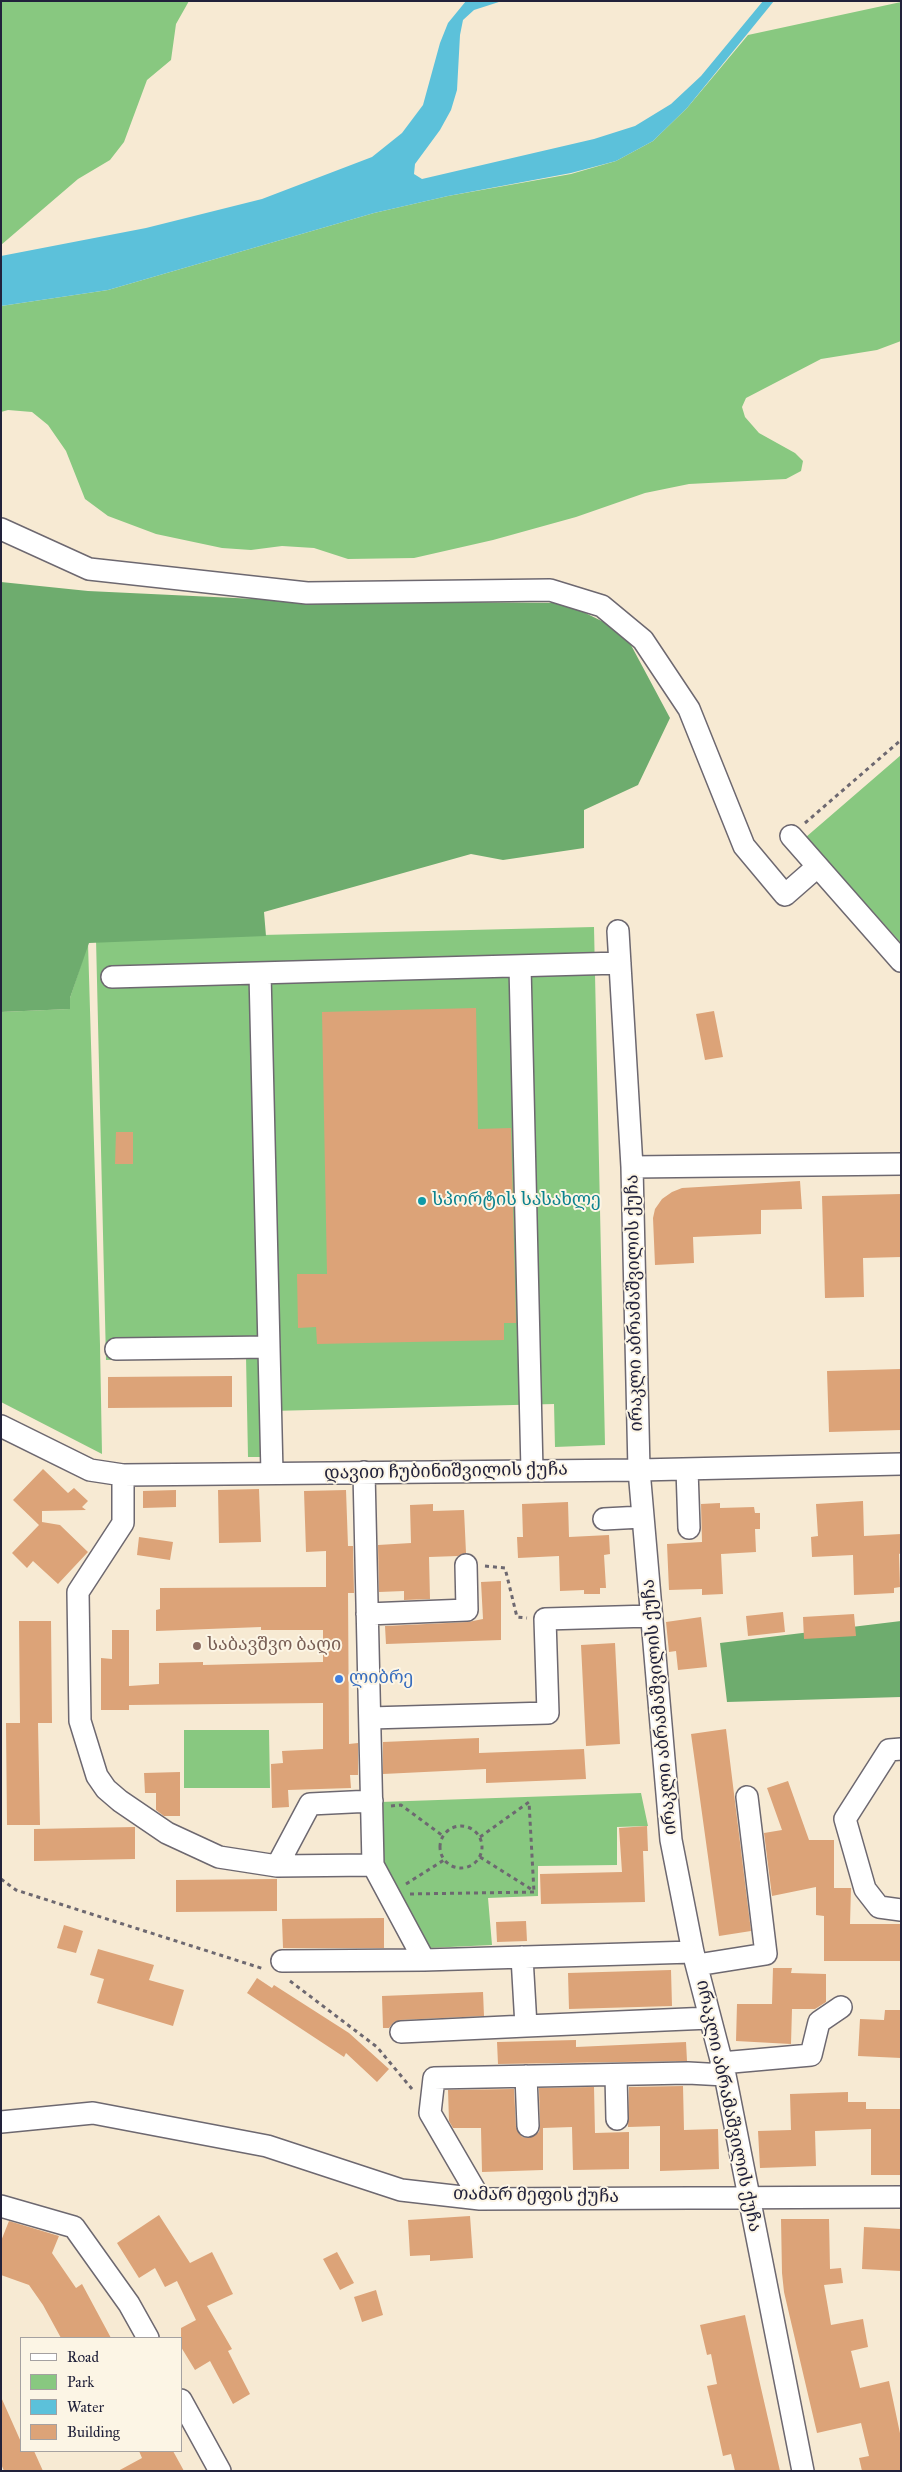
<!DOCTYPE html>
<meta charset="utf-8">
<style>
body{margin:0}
#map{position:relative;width:902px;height:2472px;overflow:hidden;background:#f7ead3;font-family:"IM FELL Great Primer",serif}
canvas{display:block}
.frame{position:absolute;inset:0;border:2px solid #22223b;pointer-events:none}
.legend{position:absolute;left:20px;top:2337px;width:162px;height:115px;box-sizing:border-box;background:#fcf5e5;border:1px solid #a5a1a1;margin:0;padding:6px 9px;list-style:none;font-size:15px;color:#22223b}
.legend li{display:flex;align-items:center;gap:10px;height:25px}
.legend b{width:25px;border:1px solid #a5a1a1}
</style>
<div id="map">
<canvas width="902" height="2472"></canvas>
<div class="frame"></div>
<ul class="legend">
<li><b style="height:6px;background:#fff"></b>Road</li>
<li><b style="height:14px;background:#88c880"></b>Park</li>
<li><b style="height:14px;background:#5cc1da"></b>Water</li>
<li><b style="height:14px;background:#dca378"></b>Building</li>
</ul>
</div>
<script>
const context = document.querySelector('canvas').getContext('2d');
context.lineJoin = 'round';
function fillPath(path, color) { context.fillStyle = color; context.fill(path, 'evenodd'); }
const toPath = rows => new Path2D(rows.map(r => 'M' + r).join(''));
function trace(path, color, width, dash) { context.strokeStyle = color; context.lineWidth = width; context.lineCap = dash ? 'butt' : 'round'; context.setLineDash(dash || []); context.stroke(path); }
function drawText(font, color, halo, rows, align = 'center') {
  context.font = font + ' "IM FELL Great Primer","Noto Serif Georgian",serif'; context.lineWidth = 4; context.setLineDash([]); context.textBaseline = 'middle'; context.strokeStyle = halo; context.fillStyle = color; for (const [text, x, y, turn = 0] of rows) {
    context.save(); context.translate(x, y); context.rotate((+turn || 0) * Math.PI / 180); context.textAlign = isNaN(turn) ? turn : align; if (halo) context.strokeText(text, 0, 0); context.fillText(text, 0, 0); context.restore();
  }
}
fillPath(toPath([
 [1,1,189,1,176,24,171,60,147,80,124,142,110,160,78,179,1,245],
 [901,2,901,341,877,350,821,359,746,398,742,407,745,417,759,433,795,453,803,461,801,471,786,479,689,484,645,493,576,517,493,540,414,558,348,559,314,548,282,546,251,550,222,548,156,534,108,516,85,499,66,451,48,425,32,412,8,410,1,412,1,306,108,290,374,213,448,196,571,174,616,161,653,141,687,108,748,35],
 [901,755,901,943,806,837],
 [594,927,605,1445,555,1447,554,1404,271,1411,265,1457,248,1457,246,1357,106,1360,96,939],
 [88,943,100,1345,102,1454,1,1402,1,1012,69,1009,70,998],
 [184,1730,269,1730,270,1788,184,1788],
 [641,1793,648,1826,617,1827,617,1865,538,1866,538,1896,488,1898,492,1945,428,1948,379,1867,380,1802]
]), '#88c880');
fillPath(toPath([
 [1,582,88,591,298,601,565,603,624,632,670,718,638,785,584,810,584,848,503,860,471,854,264,912,266,936,89,943,70,998,70,1009,1,1012],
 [901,1621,901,1697,727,1702,720,1643]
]), '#6eac6e');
fillPath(toPath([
 [466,1,502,1,474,10,463,20,460,35,457,90,451,110,440,130,415,164,414,174,422,179,594,139,635,126,671,104,701,76,763,1,774,1,687,108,653,141,616,161,571,173,448,196,374,213,108,290,1,306,1,256,146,228,262,199,372,157,402,133,423,105,440,43,448,23]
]), '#5cc1da');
fillPath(toPath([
 [476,1008,478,1129,511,1128,516,1323,504,1323,504,1340,317,1344,316,1327,298,1328,297,1274,327,1274,322,1012],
 [714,1011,723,1057,705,1060,696,1014],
 [116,1132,133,1132,133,1164,115,1164],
 [800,1181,802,1209,761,1210,761,1234,693,1237,694,1263,655,1265,653,1218,655,1209,662,1199,672,1192,682,1188],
 [901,1194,901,1257,863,1258,864,1297,825,1298,822,1196],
 [901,1369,901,1430,829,1432,827,1371],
 [232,1376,232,1407,108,1408,108,1377],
 [43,1469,68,1493,74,1488,88,1501,82,1507,86,1510,42,1511,42,1522,60,1525,88,1552,58,1584,33,1561,27,1568,12,1553,39,1525,13,1500],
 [259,1489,261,1542,219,1543,218,1490],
 [176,1490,176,1507,143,1508,143,1491],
 [346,1490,348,1546,353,1546,354,1593,348,1593,349,1744,358,1743,358,1775,350,1775,351,1788,288,1790,289,1807,272,1808,271,1764,283,1763,282,1751,323,1749,323,1703,129,1705,129,1710,101,1710,101,1658,112,1659,112,1630,129,1630,129,1686,159,1684,159,1663,203,1662,203,1665,323,1662,323,1630,261,1630,261,1627,156,1631,156,1610,160,1609,160,1588,326,1587,326,1551,306,1552,304,1491],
 [863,1501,864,1536,901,1534,901,1553,899,1554,900,1587,894,1588,894,1593,854,1595,853,1555,812,1557,811,1537,818,1536,816,1504],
 [568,1502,569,1537,609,1535,610,1554,604,1555,606,1588,600,1588,600,1594,584,1594,584,1590,560,1591,559,1556,518,1558,517,1537,523,1537,522,1504],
 [720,1503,720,1508,754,1507,755,1513,760,1513,760,1529,755,1529,756,1552,721,1554,723,1594,702,1595,702,1589,669,1590,667,1544,702,1542,701,1504],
 [433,1504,433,1511,464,1510,466,1553,458,1556,429,1557,430,1599,404,1600,404,1591,379,1592,378,1545,411,1543,410,1505],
 [139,1537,173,1542,170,1560,137,1555],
 [501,1581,501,1640,386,1644,385,1626,468,1622,483,1619,481,1582],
 [783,1612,785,1632,748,1636,746,1616],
 [854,1614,856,1636,804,1639,803,1617],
 [701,1617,707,1667,678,1670,676,1651,669,1652,666,1622],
 [19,1621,51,1621,52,1723,38,1723,40,1825,7,1825,6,1723,20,1723],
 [615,1643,620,1744,586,1746,581,1645],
 [726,1729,751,1931,719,1936,691,1734],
 [479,1738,479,1753,584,1749,586,1779,486,1783,486,1769,383,1774,383,1742],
 [180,1772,180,1816,164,1816,156,1810,156,1793,145,1793,144,1773],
 [788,1781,809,1840,834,1840,834,1888,851,1888,850,1924,901,1924,901,1961,824,1961,824,1916,816,1915,816,1887,772,1896,764,1833,782,1830,767,1788],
 [647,1826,648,1851,643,1851,645,1902,541,1904,540,1874,622,1872,619,1828],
 [135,1827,135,1859,34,1861,34,1829],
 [277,1879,277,1911,176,1912,176,1880],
 [384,1918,384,1948,283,1948,282,1919],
 [526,1921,527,1941,497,1942,496,1922],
 [64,1925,83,1931,76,1953,57,1948],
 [98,1949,154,1965,149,1980,184,1990,173,2026,97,2003,104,1979,90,1975],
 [773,1968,792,1968,791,1973,826,1974,826,2002,815,2009,792,2009,791,2044,736,2041,737,2004,772,2004],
 [671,1970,672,2006,569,2009,568,1973],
 [257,1978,272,1988,274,1985,349,2033,389,2069,377,2082,346,2053,344,2057,247,1993],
 [483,1992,484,2016,400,2020,394,2022,389,2028,383,2028,382,1996],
 [885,2010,901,2010,901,2058,858,2056,860,2019,884,2020],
 [576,2040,576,2047,686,2042,687,2061,498,2064,497,2042],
 [683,2086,684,2130,718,2129,719,2169,660,2171,660,2126,628,2127,629,2087],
 [594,2087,595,2133,629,2132,629,2169,573,2170,572,2127,543,2128,543,2170,482,2172,481,2128,453,2128,449,2121,448,2090,514,2089,516,2127,522,2137,529,2138,539,2132,540,2126,539,2088],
 [848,2092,848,2102,866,2102,866,2109,901,2109,901,2175,871,2175,871,2129,815,2131,816,2166,760,2168,758,2131,791,2130,790,2094],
 [159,2215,190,2263,212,2252,233,2294,207,2306,232,2349,228,2351,250,2394,233,2404,210,2361,195,2370,181,2347,181,2328,196,2320,177,2281,165,2287,155,2268,139,2278,117,2243],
 [470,2216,473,2258,430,2261,430,2255,410,2256,408,2220],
 [781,2219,829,2219,830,2269,841,2268,843,2283,824,2285,831,2325,863,2319,868,2347,851,2351,860,2388,889,2381,901,2438,901,2471,862,2471,859,2458,869,2456,861,2423,817,2433,784,2292,782,2273],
 [9,2221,59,2236,52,2253,76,2288,82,2284,111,2338,61,2338,43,2305,29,2285,1,2275,1,2241],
 [864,2227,901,2229,901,2271,862,2269],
 [337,2252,354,2283,340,2290,323,2259],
 [376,2290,383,2315,362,2322,354,2297],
 [745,2315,758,2375,780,2471,735,2471,731,2454,723,2456,719,2438,707,2386,717,2384,711,2354,707,2355,700,2325],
 [1,2397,21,2442,21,2451,34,2451,43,2471,4,2471,1,2464],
 [139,2451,173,2451,184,2471,118,2471,142,2458]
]), '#dca378');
const minor = toPath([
 [1,529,89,569,307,593,550,590,602,606,643,640,689,709,744,846,785,895,817,867],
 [791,836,901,961],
 [618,931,632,1167,639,1470,671,1840,693,1952,725,2075,803,2471],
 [520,966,532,1471],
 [260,973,272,1473],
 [112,977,620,963],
 [632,1167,901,1164],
 [116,1349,269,1347],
 [1,1426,90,1470,123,1475,639,1470,901,1464],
 [687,1469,689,1528],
 [364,1472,373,1865,424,1960,693,1952],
 [123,1475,123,1523,78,1592,80,1721,97,1776,106,1789,120,1801,167,1833,219,1857,277,1866,373,1865],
 [604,1519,642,1517],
 [367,1614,467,1610,466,1565],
 [370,1718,548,1713,545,1619,651,1616],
 [901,1749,889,1750,845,1819,865,1889,879,1907,901,1910],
 [277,1866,310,1804,372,1801],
 [282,1961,424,1960],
 [697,1965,766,1954,747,1797],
 [526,2026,710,2018],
 [401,2032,526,2026,522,1957],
 [721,2063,811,2055,819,2022,841,2007],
 [616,2075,617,2119],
 [526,2076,528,2126],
 [1,2122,93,2113,267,2146,401,2190,480,2199,901,2197],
 [480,2199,430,2113,434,2078,688,2073,725,2075],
 [1,2206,74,2227,129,2304,148,2338],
 [181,2400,220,2471]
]);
trace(minor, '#6d6870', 24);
trace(toPath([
 [805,823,901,740],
 [485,1566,505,1568,517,1617,527,1618],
 [391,1806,401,1805,443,1836],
 '440 1847a21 21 0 1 1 42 0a21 21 0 1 1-42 0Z',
 [480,1837,529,1802,534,1892],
 [480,1857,534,1891],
 [1,1879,16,1890,264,1969],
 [406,1884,444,1860],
 [410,1894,534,1892],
 [290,1981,377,2047,412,2089]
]), '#6d6870', 3, [4, 4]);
trace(minor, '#fff', 21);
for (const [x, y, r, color] of [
 [422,1201,5,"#0f9aa8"],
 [197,1646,5,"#8d6e63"],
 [339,1679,5,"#3f7fe0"]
]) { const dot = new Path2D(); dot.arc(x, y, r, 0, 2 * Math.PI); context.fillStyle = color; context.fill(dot); trace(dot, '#fcf5e5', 2); }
drawText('18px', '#0d838f', '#fcf5e5', [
 ["სპორტის სასახლე",432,1201]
], 'left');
drawText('18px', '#22223b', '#fcf5e5', [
 ["ირაკლი აბრამაშვილის ქუჩა",635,1303,-91],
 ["დავით ჩუბინიშვილის ქუჩა",446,1472,-1],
 ["ირაკლი აბრამაშვილის ქუჩა",660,1707,-95],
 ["ირაკლი აბრამაშვილის ქუჩა",728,2106,78],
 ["თამარ მეფის ქუჩა",536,2196,1]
]);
drawText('18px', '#785e54', '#fcf5e5', [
 ["საბავშვო ბაღი",207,1646]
], 'left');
drawText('18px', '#366cbe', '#fcf5e5', [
 ["ლიბრე",349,1679]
], 'left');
</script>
